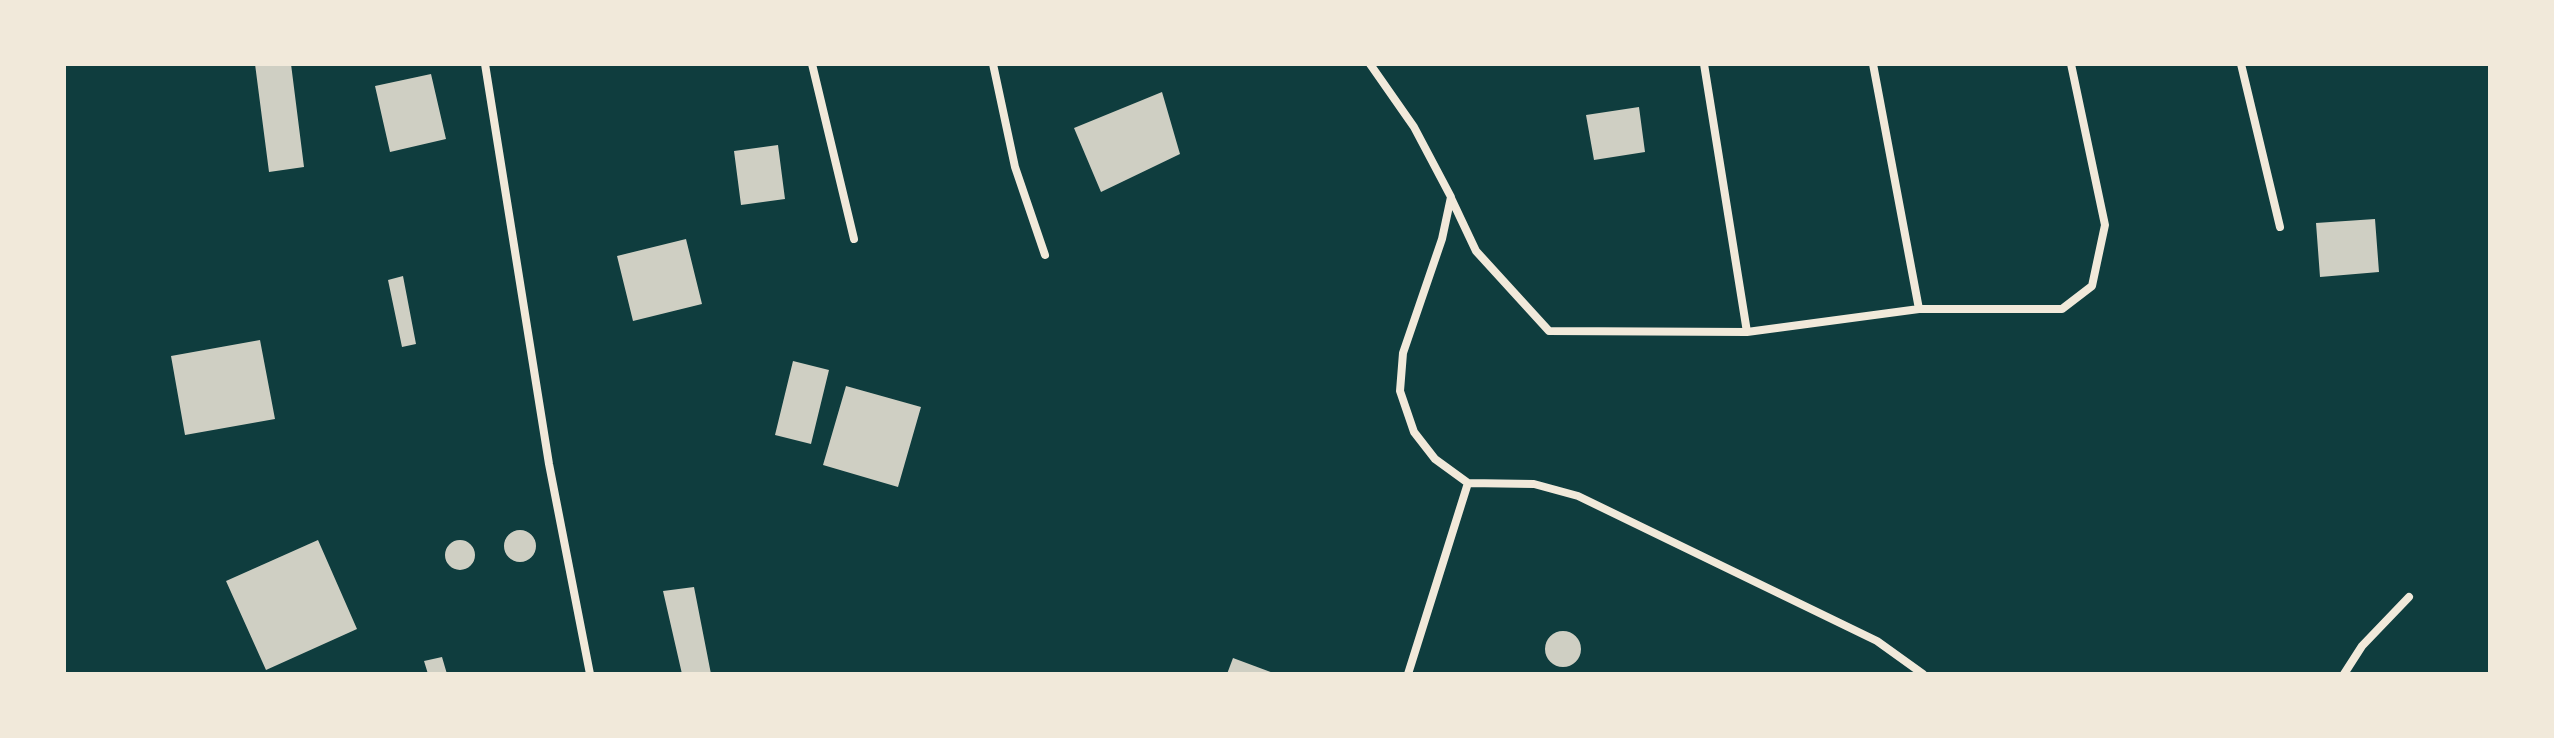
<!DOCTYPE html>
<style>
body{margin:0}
#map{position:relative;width:2554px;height:738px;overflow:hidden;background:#0f3d3e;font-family:"Source Sans 3",sans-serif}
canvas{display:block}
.frame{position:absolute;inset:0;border:66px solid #f1e9da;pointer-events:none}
</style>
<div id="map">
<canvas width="2554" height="738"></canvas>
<div class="frame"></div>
</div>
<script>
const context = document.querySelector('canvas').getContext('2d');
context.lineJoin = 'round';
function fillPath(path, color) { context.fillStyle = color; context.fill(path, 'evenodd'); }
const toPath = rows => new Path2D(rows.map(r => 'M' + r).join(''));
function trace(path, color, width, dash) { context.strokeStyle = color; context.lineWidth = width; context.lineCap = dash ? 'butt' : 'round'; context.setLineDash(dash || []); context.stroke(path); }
fillPath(toPath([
 [255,64,291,64,304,167,269,172],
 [431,74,446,139,390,152,375,86],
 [1162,92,1180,154,1101,192,1074,128],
 [1639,107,1645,152,1594,160,1586,115],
 [778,145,785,199,741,205,734,151],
 [2375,219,2379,272,2320,277,2316,223],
 [686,239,702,304,633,321,617,256],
 [403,276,416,344,402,347,388,280],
 [260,340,275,419,185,435,171,356],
 [793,361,829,370,811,444,775,435],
 [846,386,921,407,898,487,823,465],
 '504 546a16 16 0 1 1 32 0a16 16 0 1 1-32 0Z',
 '445 555a15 15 0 1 1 30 0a15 15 0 1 1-30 0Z',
 [318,540,357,629,266,670,226,581],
 [694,587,711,674,682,674,663,591],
 '1545 649a18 18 0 1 1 36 0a18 18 0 1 1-36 0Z',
 [442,657,447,674,428,674,424,661],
 [1233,658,1276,674,1227,674]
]), '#cfcfc3');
trace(toPath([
 [485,64,549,464,590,674],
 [812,64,854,239],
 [993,64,1015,167,1045,255],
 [1370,64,1414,127,1451,197,1442,239,1403,353,1400,391,1414,432,1435,459,1468,483,1534,484,1578,496,1877,641,1923,674],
 [1704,64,1747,332],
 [1873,64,1919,309],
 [2241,64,2280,227],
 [1451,198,1476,251,1549,331,1747,332,1919,309,2062,309,2092,286,2105,225,2071,64],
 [1408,674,1468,483],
 [2344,674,2362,646,2409,597]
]), '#f1e9da', 8);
</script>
